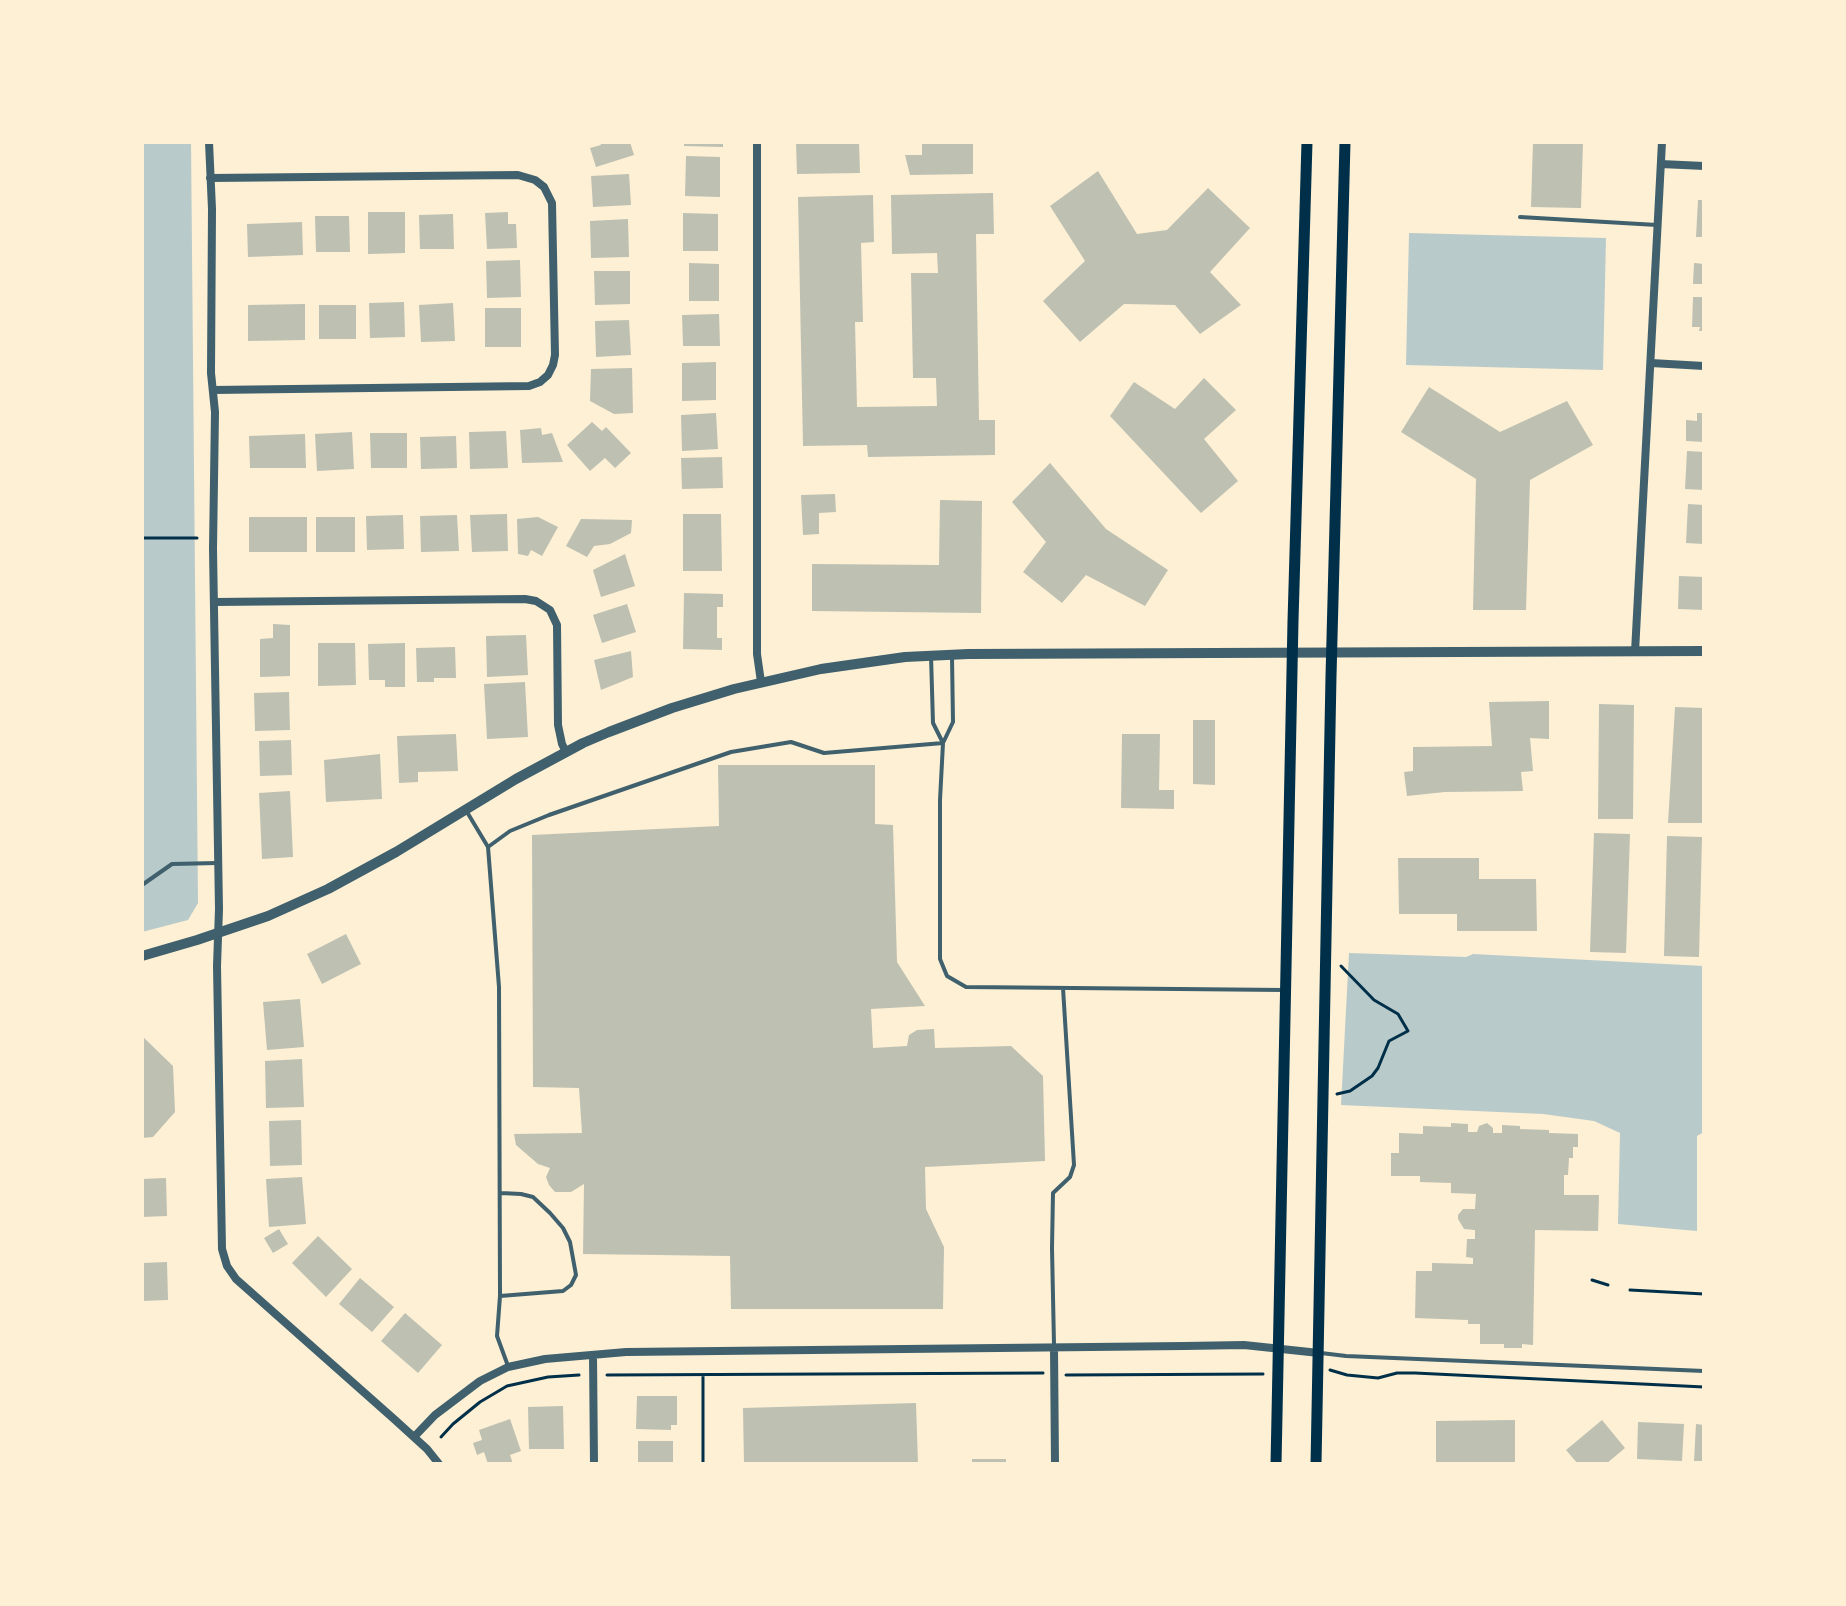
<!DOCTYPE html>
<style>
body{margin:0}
#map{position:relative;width:1846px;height:1606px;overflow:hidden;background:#fdf0d5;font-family:"PT Sans Narrow",sans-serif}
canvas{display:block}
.frame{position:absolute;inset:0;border:144px solid #fdf0d5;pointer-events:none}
</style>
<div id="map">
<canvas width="1846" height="1606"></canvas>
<div class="frame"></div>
</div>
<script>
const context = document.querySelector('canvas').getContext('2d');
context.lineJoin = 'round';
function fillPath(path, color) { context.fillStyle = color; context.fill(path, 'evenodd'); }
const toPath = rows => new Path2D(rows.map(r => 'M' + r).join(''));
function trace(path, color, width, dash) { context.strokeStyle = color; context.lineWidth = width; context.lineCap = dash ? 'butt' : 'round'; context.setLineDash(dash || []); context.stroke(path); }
fillPath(toPath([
 [142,142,191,142,198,903,188,920,142,932],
 [1409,233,1606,238,1603,370,1406,365],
 [1349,953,1466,957,1473,954,1704,966,1704,1132,1697,1136,1697,1231,1618,1224,1620,1133,1594,1121,1543,1114,1341,1105]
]), '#b9caca');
fillPath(toPath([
 [600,142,630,142,634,155,596,167,590,148,601,145],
 [684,142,723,142,723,147,684,146],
 [796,142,859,142,860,173,797,174],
 [922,142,973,142,973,174,910,175,905,155,922,155],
 [1533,142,1583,142,1581,208,1531,207],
 [686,156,720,157,720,197,685,196],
 [1098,171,1137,234,1167,230,1208,188,1250,228,1210,272,1241,305,1200,334,1175,305,1124,304,1080,342,1043,301,1085,261,1050,206],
 [629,174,631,205,593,207,591,176],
 [993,193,994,234,976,234,979,420,995,420,995,455,868,457,867,445,803,446,798,197,873,195,874,242,861,243,863,322,855,322,857,407,937,406,936,378,913,378,911,273,938,273,937,253,892,254,891,195],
 [1698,200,1704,200,1704,237,1696,237],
 [368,212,405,212,405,253,368,254],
 [508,212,508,224,516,224,517,248,487,249,485,213],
 [683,213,718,214,718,251,683,251],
 [453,214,454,249,420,249,419,215],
 [315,216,349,216,350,252,316,252],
 [628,219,629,257,591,258,590,221],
 [302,222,303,255,248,257,247,224],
 [520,260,521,297,487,298,486,261],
 [689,263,719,264,719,301,689,301],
 [1694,263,1704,264,1704,284,1693,284],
 [594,271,630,271,630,304,595,305],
 [1693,297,1704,297,1704,331,1699,331,1700,327,1692,327],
 [404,302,405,337,370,338,369,303],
 [453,303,455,341,421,342,419,305],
 [305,304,305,340,248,341,248,305],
 [319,305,356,305,356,339,319,339],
 [485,308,521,308,521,347,485,347],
 [719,314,720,346,683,346,682,315],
 [629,320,631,355,596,357,595,321],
 [716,362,716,400,682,401,682,363],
 [632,368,633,413,614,414,590,401,591,369],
 [1204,378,1236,410,1204,439,1238,481,1201,513,1110,416,1134,382,1175,409],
 [1429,387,1500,432,1567,401,1593,445,1530,480,1526,610,1473,610,1476,479,1401,432],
 [716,413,718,449,682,451,681,415],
 [1697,413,1704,413,1704,442,1686,441,1686,420,1697,421],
 [592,422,602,431,606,427,631,453,615,468,605,458,590,471,567,445],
 [541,428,542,435,552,433,563,462,522,463,520,430],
 [506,431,508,468,470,469,469,432],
 [352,432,354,469,317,471,315,434],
 [370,433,407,433,407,468,371,468],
 [305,434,306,468,250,468,249,436],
 [456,436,457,468,421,469,420,437],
 [1687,451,1704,452,1704,490,1685,489],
 [722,457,723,488,682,489,681,458],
 [1050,463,1106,529,1168,570,1145,606,1086,575,1062,603,1023,572,1046,542,1012,502],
 [835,494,836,512,819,513,819,534,803,535,801,495],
 [940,500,982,501,981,613,812,611,812,564,939,565],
 [1688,504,1704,505,1704,544,1686,543],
 [507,514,508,551,472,552,470,515],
 [683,514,721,514,722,571,683,571],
 [403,515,404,549,367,550,366,516],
 [457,515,459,551,421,552,420,516],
 [249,517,307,517,307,552,249,552],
 [316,517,355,517,355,552,316,552],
 [538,517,558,527,542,556,531,550,528,556,518,554,517,519],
 [581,519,632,520,631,533,610,544,594,546,587,557,566,546],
 [625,554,635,586,601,597,593,570],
 [1679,576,1704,577,1704,610,1678,609],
 [684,593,723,594,723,607,717,607,717,638,722,638,722,650,683,649],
 [627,604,636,632,602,643,593,615],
 [273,624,290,625,290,676,260,677,260,639,273,638],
 [526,635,528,675,487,677,486,636],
 [318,643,355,643,356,685,318,686],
 [405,643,405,687,385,687,385,680,369,680,368,644],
 [455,647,456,678,434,678,434,682,417,682,416,648],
 [631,651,633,677,601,690,594,660],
 [525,682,528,737,487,739,484,684],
 [289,692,290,730,255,731,254,693],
 [1549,701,1549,739,1530,738,1533,771,1521,772,1523,791,1445,792,1407,796,1404,772,1413,771,1413,747,1492,746,1489,702],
 [1599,704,1634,705,1633,819,1598,819],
 [1675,707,1704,708,1704,823,1668,823],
 [1193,720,1215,720,1215,785,1193,784],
 [456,734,458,771,418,772,418,782,399,783,397,736],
 [1122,734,1160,734,1159,790,1174,790,1174,809,1121,808],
 [291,740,292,775,260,776,259,741],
 [380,754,382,799,326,802,324,760],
 [718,765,875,765,875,824,893,825,897,962,925,1006,871,1009,873,1048,907,1046,909,1035,917,1030,934,1029,935,1048,1011,1046,1043,1076,1045,1161,925,1167,926,1209,944,1247,943,1309,731,1309,730,1256,583,1254,584,1184,571,1192,555,1192,549,1185,546,1177,550,1168,538,1164,516,1145,514,1134,582,1133,579,1088,533,1087,532,835,719,826],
 [290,791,293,857,262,859,259,793],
 [1594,833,1630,834,1626,953,1590,952],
 [1667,836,1702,837,1699,957,1664,956],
 [1398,858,1479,858,1479,879,1536,879,1537,931,1457,931,1457,914,1399,914],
 [346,934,361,964,322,984,307,954],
 [300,999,304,1047,267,1050,263,1002],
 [142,1036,173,1066,175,1112,153,1137,142,1138],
 [302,1059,304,1107,266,1108,265,1061],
 [301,1120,302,1165,270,1166,269,1121],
 [1451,1123,1468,1124,1468,1132,1477,1132,1479,1126,1487,1123,1493,1128,1493,1133,1502,1133,1502,1125,1520,1126,1520,1129,1549,1130,1549,1133,1578,1134,1578,1147,1573,1147,1573,1158,1569,1158,1568,1175,1564,1175,1564,1195,1599,1195,1598,1231,1535,1230,1533,1345,1522,1344,1522,1348,1504,1348,1504,1344,1480,1344,1480,1324,1468,1324,1468,1320,1415,1318,1416,1271,1432,1271,1432,1263,1473,1264,1473,1258,1466,1257,1467,1239,1475,1239,1475,1230,1464,1229,1458,1219,1458,1215,1463,1209,1475,1209,1476,1194,1451,1193,1451,1183,1420,1182,1420,1176,1391,1176,1391,1153,1399,1153,1399,1133,1423,1134,1423,1126,1451,1127],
 [302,1177,306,1224,269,1227,266,1179],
 [166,1178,167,1216,142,1217,142,1179],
 [279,1229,288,1244,273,1253,264,1238],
 [318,1236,352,1269,326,1297,292,1263],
 [167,1262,168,1300,142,1301,142,1263],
 [360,1278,394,1307,372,1332,339,1304],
 [405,1313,442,1345,418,1373,381,1341],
 [637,1396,677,1396,677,1425,671,1425,671,1430,636,1429],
 [916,1403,918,1464,744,1464,743,1408],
 [563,1406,564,1449,529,1449,528,1407],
 [510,1419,521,1451,510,1455,513,1464,488,1464,484,1452,477,1455,473,1443,482,1440,479,1430],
 [1515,1420,1515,1464,1436,1464,1436,1421],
 [1602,1420,1625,1448,1606,1464,1578,1464,1566,1450],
 [1638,1422,1684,1424,1682,1461,1637,1459],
 [1696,1424,1704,1425,1704,1461,1694,1461],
 [638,1441,673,1441,673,1464,638,1464],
 [972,1459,1006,1459,1006,1464,972,1464]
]), '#bec0b2');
trace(toPath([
 [142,538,197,538],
 [1337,1094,1350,1091,1372,1076,1378,1068,1389,1041,1408,1031,1398,1014,1374,1000,1341,966],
 [1592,1280,1608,1285],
 [1630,1290,1704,1294],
 [1330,1370,1347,1375,1378,1378,1397,1373,1415,1373,1704,1387],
 [607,1375,1043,1373],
 [1066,1375,1263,1374],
 [703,1376,703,1464],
 [441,1437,453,1424,480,1402,507,1386,548,1377,579,1375]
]), '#003049', 3);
trace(toPath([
 [1520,217,1657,225],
 [931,656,933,723,943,743],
 [952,657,953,722,943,743,940,800,940,959,947,976,966,987,1284,990],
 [467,812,488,847,499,987,500,1296,497,1336,508,1366],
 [488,847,510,831,549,815,731,752,791,742,824,753,943,743],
 [142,885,172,864,217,863],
 [500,1296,563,1291,571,1285,576,1275,570,1242,563,1228,550,1213,533,1197,521,1194,501,1193],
 [1054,1345,1052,1248,1053,1193,1070,1177,1074,1165,1063,988],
 [1321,1353,1346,1356,1704,1371]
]), '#3f606c', 4);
trace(toPath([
 [209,142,212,209,211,373,215,412,213,549,219,909,217,966,222,1249,227,1266,236,1279,394,1419,427,1449,439,1464],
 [757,142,757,654,761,682],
 [1661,164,1704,166],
 [210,178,518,175,535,180,544,187,552,203,555,355,553,365,548,375,540,382,529,386,213,390],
 [1651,363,1704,366],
 [214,602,525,599,536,601,550,610,557,625,558,725,562,744,566,752],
 [1635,652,1662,142],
 [1054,1348,1055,1464],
 [593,1355,594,1464],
 [414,1437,435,1415,480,1381,508,1367,545,1359,626,1352,1184,1346,1244,1345,1319,1353]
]), '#3f606c', 8);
trace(toPath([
 [142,956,197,940,268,916,328,889,396,852,516,779,583,743,609,732,672,708,734,689,821,669,905,657,968,654,1704,651]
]), '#3f606c', 10);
trace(toPath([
 [1276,1464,1293,621,1307,142],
 [1316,1464,1331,676,1345,142]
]), '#003049', 11);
</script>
